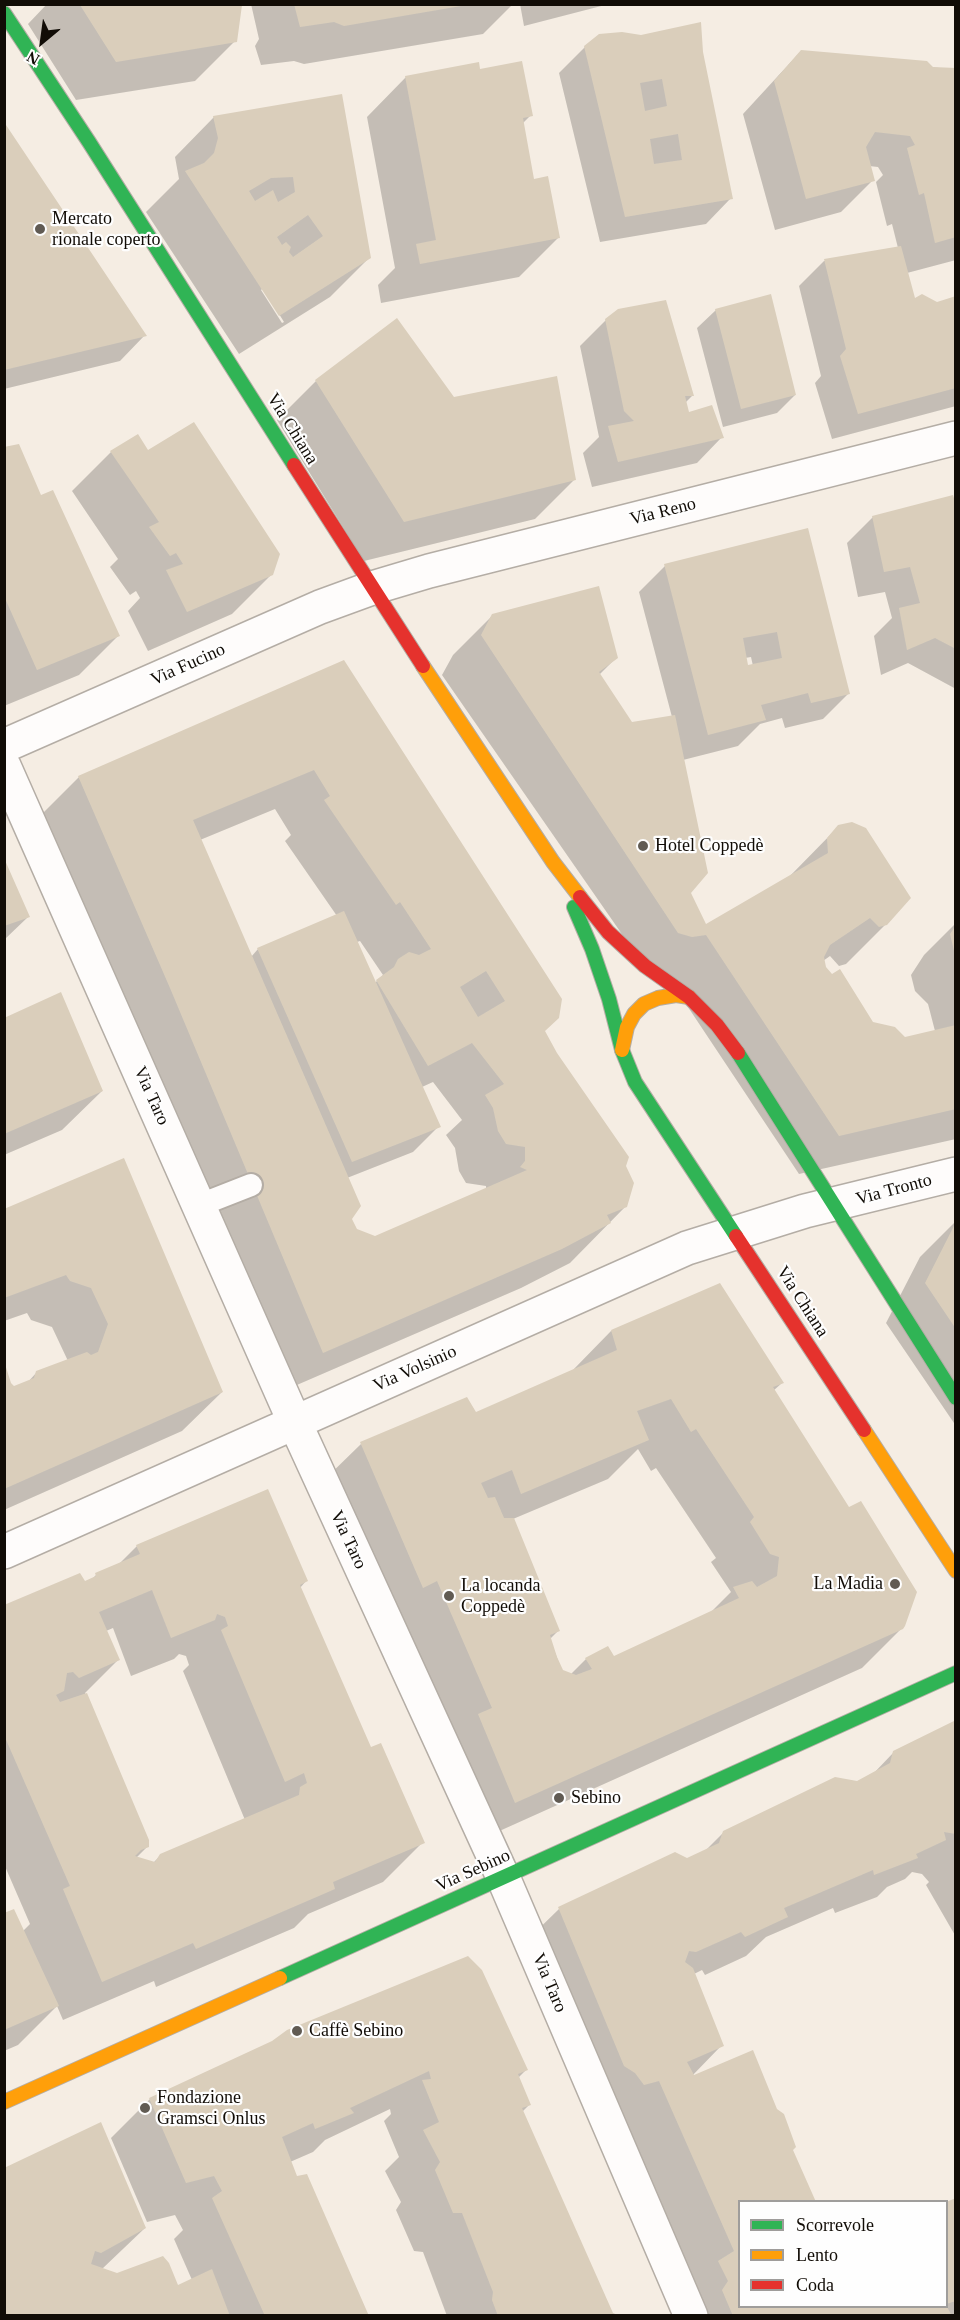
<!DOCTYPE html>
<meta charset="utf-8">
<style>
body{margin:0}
#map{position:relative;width:960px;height:2320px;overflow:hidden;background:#f5ede3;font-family:Georgia,serif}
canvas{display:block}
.frame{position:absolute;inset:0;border:6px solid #110c06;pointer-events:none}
.legend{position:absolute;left:738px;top:2200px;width:210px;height:108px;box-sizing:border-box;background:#fefefe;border:2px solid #9f9d9b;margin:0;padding:8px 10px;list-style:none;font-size:18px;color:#110c06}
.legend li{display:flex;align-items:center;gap:12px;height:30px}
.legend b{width:30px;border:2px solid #9f9d9b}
.north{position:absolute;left:12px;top:12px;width:60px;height:60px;-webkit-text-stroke:4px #fefefe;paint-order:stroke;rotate:209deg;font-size:16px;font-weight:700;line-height:24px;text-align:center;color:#110c06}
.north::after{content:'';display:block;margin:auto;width:21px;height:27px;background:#110c06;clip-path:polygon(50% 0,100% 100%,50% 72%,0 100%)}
</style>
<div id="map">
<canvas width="960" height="2320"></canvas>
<div class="frame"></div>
<ul class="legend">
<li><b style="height:8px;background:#30b455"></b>Scorrevole</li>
<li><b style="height:8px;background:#ff9f0a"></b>Lento</li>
<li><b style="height:8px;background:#e5322d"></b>Coda</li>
</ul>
<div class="north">N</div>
</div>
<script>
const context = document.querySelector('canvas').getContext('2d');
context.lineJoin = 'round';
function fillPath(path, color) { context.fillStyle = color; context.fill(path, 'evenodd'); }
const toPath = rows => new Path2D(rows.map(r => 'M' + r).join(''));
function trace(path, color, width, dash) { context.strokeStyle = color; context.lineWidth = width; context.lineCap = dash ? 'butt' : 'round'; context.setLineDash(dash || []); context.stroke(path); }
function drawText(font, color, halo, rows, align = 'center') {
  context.font = font + ' Georgia,serif'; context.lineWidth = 4.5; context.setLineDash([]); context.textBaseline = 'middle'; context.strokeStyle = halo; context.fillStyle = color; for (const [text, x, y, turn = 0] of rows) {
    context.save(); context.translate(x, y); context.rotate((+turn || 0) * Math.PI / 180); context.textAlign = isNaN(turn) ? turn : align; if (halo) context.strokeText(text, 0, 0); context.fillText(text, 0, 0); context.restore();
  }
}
fillPath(toPath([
 [47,4,240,4,235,41,195,81,76,100,28,24],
 [251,4,513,4,483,34,304,64,294,61,261,65,255,46,259,39],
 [520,4,609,4,524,26],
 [585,47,702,53,731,198,706,224,600,242,559,73],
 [801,51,956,70,956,260,907,273,914,300,936,303,956,298,956,406,832,439,815,383,821,376,799,286,824,261,898,248,892,224,887,226,876,182,883,175,878,167,869,166,873,180,841,212,775,230,743,114],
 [479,71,531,115,522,124,533,181,558,238,519,277,381,303,378,285,395,268,367,117,406,77],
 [341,96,370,257,330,297,239,354,146,212,179,179,175,157,214,117],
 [263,288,284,322,282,323,261,290],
 [4,125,145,335,120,361,4,389],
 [716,310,795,395,777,413,723,427,697,328],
 [606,320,693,395,685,403,688,414,722,437,697,463,592,487,583,453,599,437,580,346],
 [316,381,574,480,535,519,364,561,277,420],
 [4,449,40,497,118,636,79,675,4,706],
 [111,452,148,452,272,574,232,614,148,651,128,611,140,598,136,591,130,595,110,567,118,559,72,491],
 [956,510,956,689,908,663,881,675,874,636,892,618,885,592,858,597,847,543,873,517],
 [806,530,849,693,823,719,785,728,782,718,760,724,738,746,683,760,689,893,705,926,788,878,839,826,886,924,846,964,839,966,830,956,823,961,824,968,872,1023,905,1038,935,1031,928,1004,915,991,911,975,924,955,956,923,956,1139,799,1174,666,974,651,976,442,675,453,655,493,615,616,658,599,675,631,724,672,717,639,592,665,566],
 [751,657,753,666,746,667,745,658],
 [344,662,543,1031,624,1166,626,1206,570,1263,521,1288,283,1391,39,817,79,777],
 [275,809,291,835,285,841,337,916,258,949,251,957,200,840],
 [360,941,383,975,375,983,357,942],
 [433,1082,462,1120,446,1135,455,1148,459,1171,466,1183,486,1186,486,1190,375,1238,356,1230,351,1219,347,1178,413,1152,439,1126,422,1087],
 [4,862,28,917,4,940],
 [4,1019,102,1091,62,1130,4,1155],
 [4,1210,222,1392,182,1431,4,1510,4,1364,9,1383,13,1388,27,1383,37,1372,68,1361,52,1327,31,1320,27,1313,4,1321],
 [956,1221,956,1426,886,1323,920,1257],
 [611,1331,782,1383,773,1391,902,1628,862,1668,475,1842,321,1483,361,1444,476,1414,572,1371],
 [638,1449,651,1471,656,1468,716,1558,711,1562,731,1592,710,1613,613,1658,586,1659,570,1675,562,1671,550,1639,558,1631,513,1519,608,1479],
 [137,1546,306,1581,300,1588,370,1749,423,1842,383,1882,308,1914,294,1928,156,1987,154,1981,63,2020,57,2006,18,2045,4,2051,4,1915,23,1931,30,1924,4,1864,4,1607,90,1581,96,1575,118,1565],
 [113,1628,131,1676,174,1659,179,1654,186,1656,189,1665,183,1671,245,1820,161,1855,153,1863,136,1858,148,1846,147,1840,85,1693,118,1660,106,1631],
 [956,1721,956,1937,926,1885,929,1882,922,1874,912,1872,905,1879,887,1887,877,1897,835,1913,833,1908,766,1937,746,1956,705,1975,702,1970,694,1974,722,2045,690,2078,740,2202,740,2306,946,2306,946,2204,956,2200,956,2316,686,2316,519,1948,559,1909,675,1853,687,1859,705,1851,724,1832,857,1782,872,1775,894,1752],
 [272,2042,526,2070,518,2078,529,2105,522,2112,612,2314,617,2316,447,2316,423,2252,414,2251,396,2210,401,2202,385,2171,399,2157,384,2121,391,2114,390,2109,325,2140,313,2152,290,2162,296,2178,367,2316,4,2316,4,2170,145,2228,102,2269,117,2275,177,2287,192,2280,174,2239,183,2230,175,2215,147,2222,111,2138,150,2099]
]), '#0003');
fillPath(toPath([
 [294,4,461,4,461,6,344,26,334,22,300,27],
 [80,5,242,5,237,42,116,62],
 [701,22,703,52,733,199,625,217,584,46,599,34,622,32,641,35],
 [662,79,667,106,645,111,640,83],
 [678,134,682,160,654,164,650,139],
 [801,50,927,61,933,67,956,68,956,237,935,243,924,193,919,195,907,148,915,145,910,136,875,132,866,147,875,181,806,199,774,81],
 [522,61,533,116,523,118,534,179,548,176,560,238,420,264,416,244,436,240,405,76,479,62,480,69],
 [342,94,371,258,279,316,185,171,204,163,214,153,218,138,213,116],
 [293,177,295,192,278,202,273,190,255,201,249,191,271,178],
 [308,215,323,236,293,257,289,252,291,247,286,242,282,245,277,237],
 [4,122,147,336,4,370],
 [901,246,915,298,922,294,937,302,956,296,956,388,858,414,840,356,846,349,824,259],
 [771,294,796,395,741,409,715,309],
 [666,300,694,396,685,396,689,412,712,405,724,438,618,462,608,426,634,421,624,411,605,319,618,309],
 [397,318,454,397,557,376,576,480,404,522,315,380],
 [194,422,280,554,273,575,187,612,166,570,183,564,176,553,170,556,149,527,159,522,110,451,138,434,148,450],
 [19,444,41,495,53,490,120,636,37,670,4,596,4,447],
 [953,495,956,504,956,649,935,638,907,650,899,608,920,603,910,567,884,572,872,516],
 [808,528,850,694,811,703,808,693,761,705,766,720,708,735,664,564],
 [777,632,782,658,748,665,743,638],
 [599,586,618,658,599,672,632,722,675,715,708,873,691,893,706,924,828,853,827,838,838,825,852,822,866,828,911,898,887,925,879,927,870,918,830,945,824,957,826,967,832,974,840,969,873,1022,895,1027,905,1037,956,1025,956,1109,839,1136,706,935,692,937,678,933,481,635,492,614],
 [344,660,562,999,559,1018,545,1031,557,1053,629,1157,626,1166,634,1183,627,1207,607,1215,611,1223,562,1249,323,1353,170,988,78,776],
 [314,770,330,796,324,800,396,905,400,902,431,949,419,955,409,952,398,959,394,967,376,980,428,1066,472,1043,504,1084,485,1095,493,1108,498,1131,506,1144,525,1147,525,1161,520,1167,527,1170,375,1236,357,1229,352,1219,361,1206,193,820],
 [486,971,505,1001,478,1017,460,987],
 [4,858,30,917,4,926],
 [344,911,441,1127,352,1162,257,948],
 [956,925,956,955,955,955,950,934],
 [61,992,103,1091,4,1134,4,1018],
 [124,1158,223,1392,4,1489,4,1361,11,1383,14,1386,34,1378,36,1371,87,1352,91,1355,98,1352,108,1324,91,1288,70,1281,66,1275,4,1298,4,1209],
 [956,1222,956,1329,925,1283],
 [720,1283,784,1383,773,1387,849,1507,861,1501,917,1592,905,1626,903,1629,515,1803,478,1714,492,1708,437,1581,423,1588,360,1442,467,1397,476,1412,617,1350,611,1330],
 [671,1399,691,1432,696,1429,754,1517,750,1522,770,1554,779,1557,777,1576,757,1587,752,1581,733,1587,739,1598,614,1656,608,1646,585,1658,592,1669,576,1675,563,1670,557,1657,550,1635,560,1631,514,1518,504,1518,495,1497,488,1498,481,1483,512,1470,521,1494,649,1440,637,1411],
 [268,1489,308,1581,300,1585,371,1747,381,1743,425,1843,333,1882,335,1889,196,1949,193,1943,102,1982,63,1889,70,1886,4,1735,4,1605,80,1573,85,1581,96,1576,95,1573,140,1554,136,1545],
 [152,1590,171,1638,215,1620,217,1614,225,1617,228,1626,221,1630,285,1782,304,1773,307,1783,300,1787,299,1795,160,1854,155,1862,135,1856,141,1850,149,1847,149,1840,87,1693,60,1702,56,1695,64,1691,67,1673,73,1672,79,1678,120,1660,99,1612],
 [956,1720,956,1834,944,1832,946,1840,916,1854,918,1858,874,1875,873,1870,784,1908,788,1917,745,1937,741,1932,696,1952,689,1951,685,1962,693,1968,724,2046,687,2062,694,2075,753,2050,777,2109,784,2114,796,2147,793,2150,816,2202,740,2202,740,2307,947,2307,952,2316,733,2316,722,2290,728,2281,718,2261,734,2251,659,2081,644,2085,635,2073,624,2066,558,1907,675,1852,687,1858,719,1843,723,1831,835,1777,857,1781,890,1763,893,1751],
 [14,1909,59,2006,4,2030,4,1913],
 [468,1956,482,1970,528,2070,518,2074,531,2105,522,2108,613,2313,620,2316,498,2316,492,2300,493,2292,462,2213,453,2213,435,2170,440,2162,423,2130,439,2122,422,2080,431,2079,429,2071,350,2108,354,2113,315,2129,313,2123,282,2137,297,2176,307,2174,369,2316,265,2316,212,2198,222,2191,214,2176,186,2183,149,2098,272,2041,287,2030],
 [101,2122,146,2228,101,2253,95,2251,91,2264,117,2273,163,2256,169,2263,178,2285,212,2269,230,2316,4,2316,4,2168],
 [956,2198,956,2301,946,2304,946,2202]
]), '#dacebb');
const lane = toPath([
 [200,1205,251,1185]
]);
const street = toPath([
 [4,746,320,607,372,588,429,571,956,438],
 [4,766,295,1423,503,1877,691,2316],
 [4,1552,687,1248,805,1211,956,1174]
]);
const fast = toPath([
 [4,13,89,142,294,465],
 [574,907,592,949,609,999,622,1050,635,1082,736,1236],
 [738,1053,956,1398],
 [280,1978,956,1673]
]);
const slow = toPath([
 [423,666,553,862,580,897],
 [622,1050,627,1027,634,1014,644,1004,658,998,676,995,689,997],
 [864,1430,956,1571],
 [4,2102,280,1978]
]);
const jam = toPath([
 [294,465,423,666],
 [580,897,608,932,645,966,689,997,717,1025,738,1053],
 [736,1236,864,1430]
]);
trace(lane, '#b4ada5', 26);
trace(street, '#b4ada5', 36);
trace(fast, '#b4ada5', 16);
trace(slow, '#b4ada5', 16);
trace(jam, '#b4ada5', 16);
trace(lane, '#fefcfb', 22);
trace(street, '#fefcfb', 33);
trace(fast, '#30b455', 14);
trace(slow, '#ff9f0a', 14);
trace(jam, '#e5322d', 14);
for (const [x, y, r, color] of [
 [40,229,6,"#615b53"],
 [643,846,6,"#615b53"],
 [895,1584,6,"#615b53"],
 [449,1596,6,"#615b53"],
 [559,1798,6,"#615b53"],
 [297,2031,6,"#615b53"],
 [145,2108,6,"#615b53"]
]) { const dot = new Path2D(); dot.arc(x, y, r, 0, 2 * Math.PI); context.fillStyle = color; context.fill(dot); trace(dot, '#fefefe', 2); }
drawText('18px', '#110c06', '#fefefe', [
 ["Mercato",52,219],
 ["rionale coperto",52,240],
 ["Hotel Coppedè",655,846],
 ["La Madia",883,1584,"right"],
 ["La locanda",461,1586],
 ["Coppedè",461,1607],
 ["Sebino",571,1798],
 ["Caffè Sebino",309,2031],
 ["Fondazione",157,2098],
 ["Gramsci Onlus",157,2119]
], 'left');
drawText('18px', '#110c06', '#fefefe', [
 ["Via Chiana",292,429,58],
 ["Via Reno",663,512,-14],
 ["Via Fucino",188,665,-24],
 ["Via Taro",151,1096,66],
 ["Via Tronto",894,1190,-15],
 ["Via Chiana",802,1302,57],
 ["Via Volsinio",415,1369,-24],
 ["Via Taro",348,1540,65],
 ["Via Sebino",473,1871,-24],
 ["Via Taro",549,1983,67]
]);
</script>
